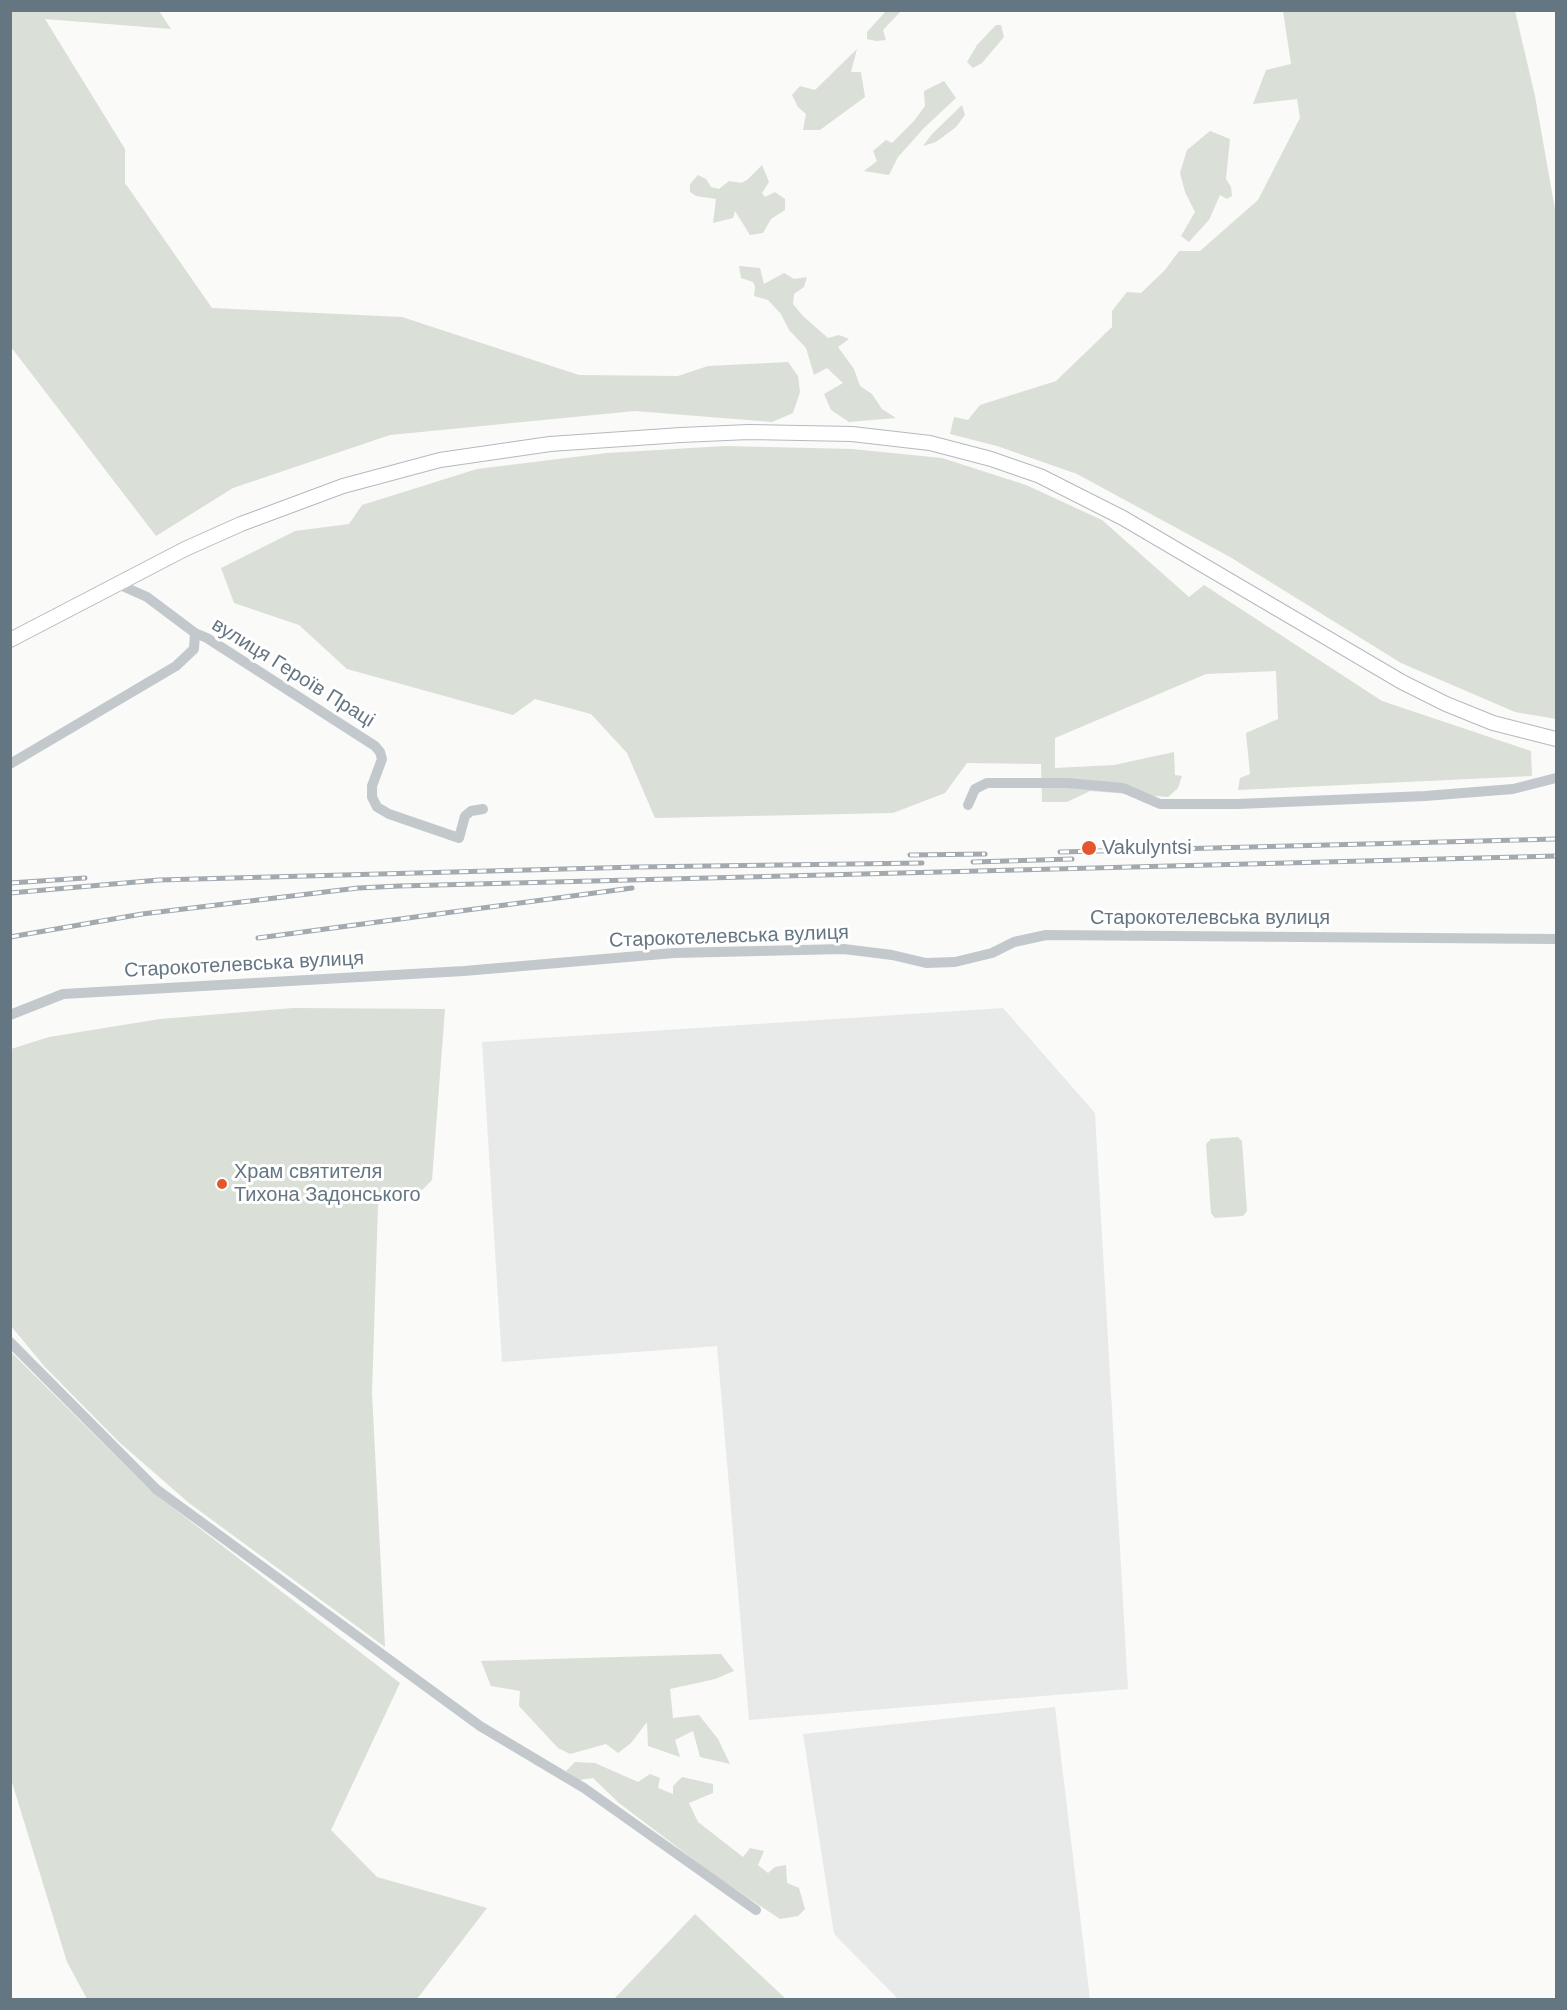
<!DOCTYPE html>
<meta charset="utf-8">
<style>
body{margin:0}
#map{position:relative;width:1567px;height:2010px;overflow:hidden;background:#fafaf8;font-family:Arial,sans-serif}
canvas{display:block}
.frame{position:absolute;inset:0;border:12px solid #657683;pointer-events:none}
</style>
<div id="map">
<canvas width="1567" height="2010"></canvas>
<div class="frame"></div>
</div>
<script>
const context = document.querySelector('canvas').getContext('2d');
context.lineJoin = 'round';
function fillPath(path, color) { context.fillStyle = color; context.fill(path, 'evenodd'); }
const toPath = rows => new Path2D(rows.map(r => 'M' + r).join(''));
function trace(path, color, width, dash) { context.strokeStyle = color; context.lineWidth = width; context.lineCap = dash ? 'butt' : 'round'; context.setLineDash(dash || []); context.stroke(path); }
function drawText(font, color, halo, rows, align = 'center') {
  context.font = font + ' Arial,sans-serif'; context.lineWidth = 6; context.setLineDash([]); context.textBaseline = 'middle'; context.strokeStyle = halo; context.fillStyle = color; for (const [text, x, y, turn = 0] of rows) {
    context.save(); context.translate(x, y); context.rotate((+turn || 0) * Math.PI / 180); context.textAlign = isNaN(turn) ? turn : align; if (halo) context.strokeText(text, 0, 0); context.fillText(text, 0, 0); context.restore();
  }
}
fillPath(toPath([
 [1003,1008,1095,1113,1128,1689,749,1720,717,1346,502,1362,482,1042],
 [1055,1707,1090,1999,898,1999,834,1934,803,1734]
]), '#e8e9e9');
fillPath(toPath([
 [11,10,159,11,171,29,45,19,125,149,125,183,212,308,402,317,579,375,678,376,708,366,788,362,798,376,800,392,793,413,772,422,635,411,390,435,233,488,156,536,11,347],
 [886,11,901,11,883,30,886,40,876,41,867,39,867,32],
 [1283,11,1515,11,1535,96,1556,215,1556,719,1515,712,1401,663,1230,557,1077,474,997,446,950,434,954,417,968,420,980,405,1056,381,1112,327,1112,311,1127,292,1141,293,1165,270,1179,251,1200,251,1258,200,1300,118,1297,99,1253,104,1266,70,1291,64],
 [996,25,1001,25,1004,37,982,63,973,68,967,62,977,45],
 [857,49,851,72,861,72,865,97,820,130,803,130,806,114,798,107,792,95,800,86,815,90],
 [944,81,956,98,924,128,898,157,889,175,864,171,877,161,873,151,886,140,892,143,914,121,925,106,924,91],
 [962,105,965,115,956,127,936,142,923,146,932,134],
 [1210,131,1230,139,1226,179,1231,187,1232,196,1227,199,1220,195,1209,220,1189,242,1181,236,1195,212,1185,192,1180,173,1187,150],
 [762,165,769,182,762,193,765,197,775,192,785,199,785,210,771,219,763,233,750,235,735,211,733,218,713,223,716,199,696,196,690,192,690,184,698,175,706,179,711,187,719,189,729,181,741,183,747,180],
 [739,266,760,268,764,284,784,273,794,279,807,277,804,287,794,294,793,304,803,316,828,338,839,335,849,339,838,347,854,369,860,386,872,394,882,409,896,418,849,422,831,410,824,394,843,383,827,368,814,375,806,348,789,330,781,314,768,300,754,296,755,287,753,282,741,278],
 [725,446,852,449,942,458,1026,485,1102,520,1189,597,1204,585,1382,701,1531,751,1532,776,1238,790,1240,778,1250,774,1246,733,1278,719,1276,671,1206,674,1055,738,1055,768,1114,765,1174,752,1175,775,1182,776,1178,788,1168,797,1090,791,1067,802,1042,802,1041,764,967,763,945,793,893,813,655,818,627,753,591,714,535,699,513,715,347,669,299,625,234,603,221,568,295,531,349,524,362,505,477,469,607,453],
 [293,1008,445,1009,432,1180,421,1191,383,1188,378,1205,372,1393,385,1647,189,1503,119,1442,45,1367,11,1326,11,1049,49,1037,160,1019],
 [1238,1137,1242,1141,1247,1211,1243,1216,1215,1218,1211,1213,1206,1144,1211,1139],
 [10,1351,150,1490,400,1683,331,1830,377,1877,487,1908,417,1999,87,1999,67,1962,11,1779],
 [721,1654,734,1671,715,1679,670,1689,673,1718,699,1715,718,1739,730,1764,700,1757,693,1731,675,1740,680,1757,648,1746,647,1722,631,1743,618,1753,606,1744,570,1754,558,1748,519,1706,520,1691,491,1686,481,1661],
 [575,1762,595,1763,638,1782,650,1774,660,1778,658,1788,673,1794,673,1786,682,1777,713,1784,713,1793,689,1803,698,1822,743,1857,750,1848,764,1851,758,1865,768,1873,775,1867,786,1865,787,1883,799,1888,805,1909,798,1916,780,1919,714,1875,619,1803,593,1778,579,1780,566,1771],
 [695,1914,786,1999,614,1999]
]), '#dadfd7');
const secondary = toPath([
 [10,640,185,549,241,524,343,486,440,460,550,444,681,435,749,432,852,434,930,443,991,459,1040,476,1123,518,1402,682,1446,704,1493,723,1556,739]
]);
trace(secondary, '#b3babf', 16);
trace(toPath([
 [118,584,147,597,195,633,207,638,375,746,380,752,382,759,372,786,372,797,377,807,389,814,459,838,465,816,471,811,483,809],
 [10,764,176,666,194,649,195,633],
 [968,805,975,789,987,783,1067,783,1123,788,1160,804,1238,804,1425,796,1513,789,1556,778],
 [10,1015,63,994,464,971,674,953,844,949,892,955,926,963,955,962,992,953,1014,942,1046,935,1556,939],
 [10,1342,156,1489,480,1726,584,1788,756,1910]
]), '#c3c8cc', 10);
trace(secondary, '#fff', 14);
const rail = toPath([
 [1060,852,1556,839],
 [910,855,985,854],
 [973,862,1072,859],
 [10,883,85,878],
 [10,893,159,880,637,867,922,863],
 [10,937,142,914,358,888,399,886,1556,856],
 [258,938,632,888]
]);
trace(rail, '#a2aab0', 5);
trace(rail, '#fff', 3, [9]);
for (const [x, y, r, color] of [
 [1089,848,8,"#e4572e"],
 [222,1184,6,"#e4572e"]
]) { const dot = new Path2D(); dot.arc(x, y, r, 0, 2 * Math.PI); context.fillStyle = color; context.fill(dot); trace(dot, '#fff', 2); }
drawText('20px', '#657683', '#fff', [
 ["вулиця Героїв Праці",293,673,32],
 ["Старокотелевська вулиця",1210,918],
 ["Старокотелевська вулиця",729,937,-2],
 ["Старокотелевська вулиця",244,965,-3]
]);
drawText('20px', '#657683', '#fff', [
 ["Vakulyntsi",1102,848],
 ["Храм святителя",234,1172],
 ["Тихона Задонського",234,1195]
], 'left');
</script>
